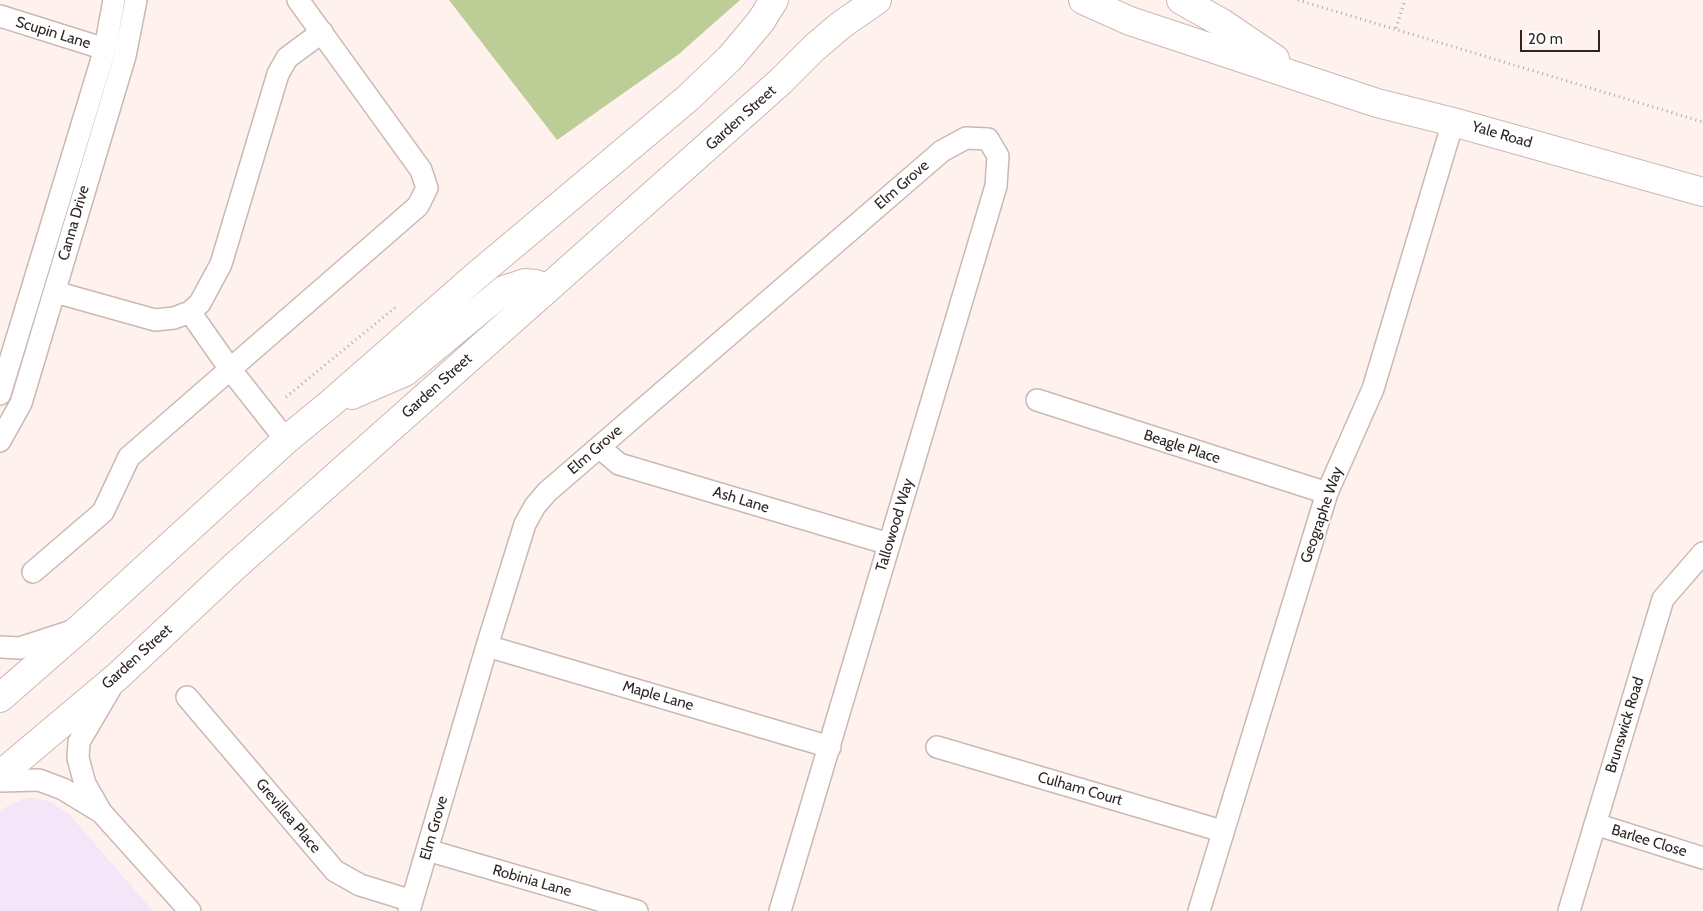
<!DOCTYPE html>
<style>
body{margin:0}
#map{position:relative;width:1703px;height:911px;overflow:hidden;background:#fff2ee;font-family:Cabin,sans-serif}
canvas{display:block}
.scale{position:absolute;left:1520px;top:30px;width:80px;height:22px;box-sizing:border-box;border:2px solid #2e2623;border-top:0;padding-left:6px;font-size:15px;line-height:18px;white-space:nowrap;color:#2e2623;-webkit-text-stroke:4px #fff;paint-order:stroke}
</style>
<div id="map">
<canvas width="1703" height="911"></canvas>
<div class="scale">20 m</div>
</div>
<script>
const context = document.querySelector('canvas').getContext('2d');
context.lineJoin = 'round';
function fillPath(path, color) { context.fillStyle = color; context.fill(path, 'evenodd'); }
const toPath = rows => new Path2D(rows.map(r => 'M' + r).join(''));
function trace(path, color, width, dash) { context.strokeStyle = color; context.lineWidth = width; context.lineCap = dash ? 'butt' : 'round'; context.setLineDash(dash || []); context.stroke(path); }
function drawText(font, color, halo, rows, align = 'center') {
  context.font = font + ' Cabin,sans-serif'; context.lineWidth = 4; context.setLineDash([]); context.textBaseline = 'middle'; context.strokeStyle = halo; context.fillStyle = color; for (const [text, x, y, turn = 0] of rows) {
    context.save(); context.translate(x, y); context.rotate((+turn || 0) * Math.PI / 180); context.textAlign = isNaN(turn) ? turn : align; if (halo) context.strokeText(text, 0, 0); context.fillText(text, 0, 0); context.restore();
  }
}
fillPath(toPath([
 [30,797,51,802,69,814,153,911,0,911,0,812,10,804]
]), '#f3e6f9');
fillPath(toPath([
 [449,0,740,0,679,54,557,140]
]), '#bccd96');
const street = toPath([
 [0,16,105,49],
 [55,292,155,320,174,318,190,312,200,303,221,264,278,74,287,58,322,32],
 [190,312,230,369,286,440],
 [0,394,105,49,114,0],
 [1037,400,1327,493],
 [0,441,21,403,125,56,136,0],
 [599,447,619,464,889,544],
 [33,572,103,512,129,457,418,206,427,188,421,170,298,0],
 [487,646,830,747],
 [0,647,20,648,72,631],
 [110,689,79,742,78,758,85,784,101,812,190,911],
 [187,697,335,871,360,885,412,901],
 [937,747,1222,831],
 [0,781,39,780,63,789,99,811],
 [1595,824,1703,858],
 [427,850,637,911],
 [409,911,487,646,525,524,535,506,547,492,942,151,966,138,988,139,998,156,996,186,780,911],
 [1199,911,1327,493,1373,389,1453,122],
 [1569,911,1663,599,1703,553]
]);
const primary = toPath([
 [1083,0,1130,21,1377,103,1453,122,1703,192],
 [1181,0,1222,23,1275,59],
 [352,395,405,372,504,290,525,283,536,284,545,291],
 [0,698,79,629,286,440,331,403,476,276,688,98,730,58,761,21,774,0],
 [0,775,118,676,234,567,781,81,814,48,841,25,877,0]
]);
trace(street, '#cbb8b1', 24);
trace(primary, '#cbb8b1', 30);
trace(toPath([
 [1298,0,1703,122],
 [1396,28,1405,0],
 [286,397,397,306]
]), '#b3a8a5', 3, [1, 4]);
trace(street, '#fff', 21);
trace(primary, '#fff', 28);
drawText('15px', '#2e2623', '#fff', [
 ["Scupin Lane",53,33,17],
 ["Garden Street",741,118,-42],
 ["Yale Road",1502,135,16],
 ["Elm Grove",902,185,-41],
 ["Canna Drive",74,223,-74],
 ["Garden Street",437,386,-42],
 ["Beagle Place",1182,447,18],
 ["Elm Grove",595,450,-41],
 ["Ash Lane",741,500,17],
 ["Geographe Way",1322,515,-71],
 ["Tallowood Way",895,525,-73],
 ["Garden Street",137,657,-42],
 ["Maple Lane",658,696,16],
 ["Brunswick Road",1625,725,-73],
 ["Culham Court",1080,789,16],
 ["Grevillea Place",288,816,50],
 ["Elm Grove",434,828,-74],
 ["Barlee Close",1649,841,17],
 ["Robinia Lane",532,881,16]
]);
</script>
